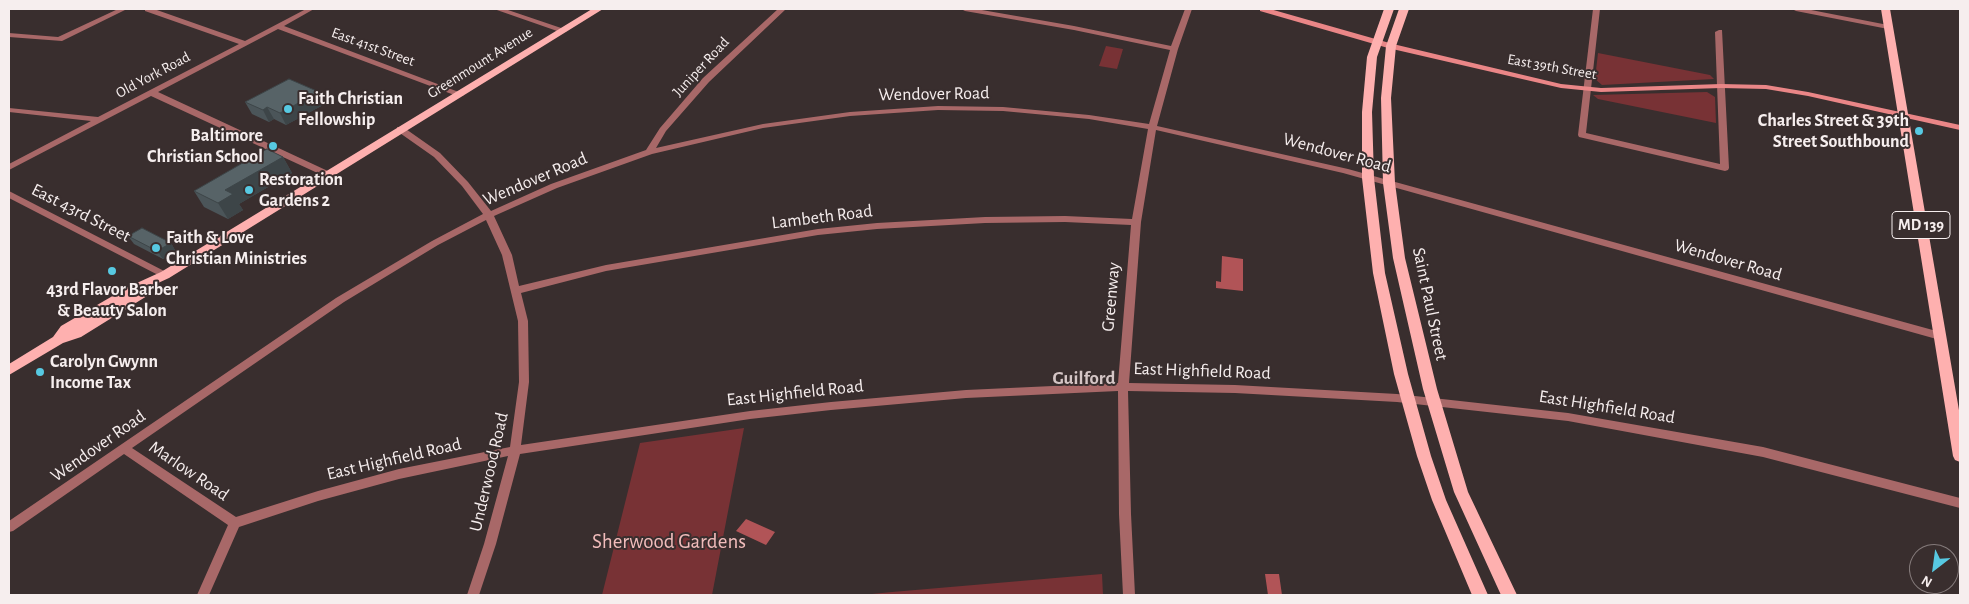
<!DOCTYPE html>
<style>
body{margin:0}
#map{position:relative;width:1969px;height:604px;overflow:hidden;background:#392e2e;font-family:"Alegreya Sans",sans-serif}
canvas{display:block}
.frame{position:absolute;inset:0;border:10px solid #f6eeee;pointer-events:none}
.north{position:absolute;left:1909px;top:544px;width:50px;height:50px;box-sizing:border-box;background:#392e2e;border:1px solid #857b7b;border-radius:50%;rotate:210deg;font-size:14px;font-weight:700;line-height:20px;text-align:center;color:#f6eeee}
.north::after{content:'';display:block;margin:auto;width:18px;height:22px;background:#57c9e2;clip-path:polygon(50% 0,100% 100%,50% 72%,0 100%)}
</style>
<div id="map">
<canvas width="1969" height="604"></canvas>
<div class="frame"></div>
<div class="north">N</div>
</div>
<script>
const context = document.querySelector('canvas').getContext('2d');
context.lineJoin = 'round';
function fillPath(path, color) { context.fillStyle = color; context.fill(path, 'evenodd'); }
const toPath = rows => new Path2D(rows.map(r => 'M' + r).join(''));
function trace(path, color, width, dash) { context.strokeStyle = color; context.lineWidth = width; context.lineCap = dash ? 'butt' : 'round'; context.setLineDash(dash || []); context.stroke(path); }
function drawText(font, color, halo, rows, align = 'center') {
  context.font = font + ' "Alegreya Sans",sans-serif'; context.lineWidth = 4; context.setLineDash([]); context.textBaseline = 'middle'; context.strokeStyle = halo; context.fillStyle = color; for (const [text, x, y, turn = 0] of rows) {
    context.save(); context.translate(x, y); context.rotate((+turn || 0) * Math.PI / 180); context.textAlign = isNaN(turn) ? turn : align; if (halo) context.strokeText(text, 0, 0); context.fillText(text, 0, 0); context.restore();
  }
}
fillPath(toPath([
 [1106,46,1123,49,1117,69,1099,66],
 [1598,53,1710,75,1714,79,1602,85,1595,79],
 [1707,92,1715,97,1716,123,1598,99,1593,95],
 [744,428,712,595,602,595,640,443],
 [1102,574,1103,595,862,595,892,592]
]), '#783235');
fillPath(toPath([
 [1222,256,1243,259,1243,291,1216,288,1216,281,1221,282],
 [746,519,775,532,766,545,736,531],
 [1265,574,1279,574,1282,595,1268,595]
]), '#b15457');
fillPath(toPath([
 [118,9,127,9,62,41,9,37,9,33,58,37,118,9],
 [145,9,154,9,245,41,306,9,314,9,284,26,464,94,463,96,457,96,278,29,158,92,330,172,331,174,330,176,324,176,151,96,9,170,9,164,91,121,9,112,9,108,98,117,239,44,145,11,145,9],
 [494,9,505,9,567,30,566,32,560,32,494,9],
 [778,9,786,9,709,82,666,131,656,148,763,124,850,112,938,106,1003,107,1089,115,1149,124,1170,50,1074,30,965,11,961,9,976,9,1074,26,1171,46,1185,9,1192,9,1178,49,1157,126,1348,169,1940,332,1945,336,1940,340,1343,173,1156,130,1141,222,1129,383,1235,385,1397,394,1568,413,1763,447,1960,498,1960,508,1763,457,1568,421,1397,402,1235,393,1128,391,1131,514,1135,595,1123,595,1119,514,1118,391,966,398,831,410,750,419,520,454,496,544,479,595,467,595,484,544,508,456,399,479,318,501,239,527,209,595,197,595,228,525,124,454,13,531,9,532,9,521,336,298,432,241,483,214,462,186,434,157,397,131,397,127,403,127,440,153,468,182,491,211,551,184,646,150,660,128,703,78,778,9],
 [938,110,1003,111,1089,119,1148,129,1132,219,1065,216,985,217,877,223,818,229,606,265,519,286,512,255,494,216,557,188,652,154,763,128,850,116,938,110],
 [486,220,502,255,518,321,519,382,510,447,399,469,318,491,236,517,132,448,344,302,438,245,486,220],
 [1065,222,1131,225,1118,383,966,390,831,402,750,411,521,445,529,382,528,321,521,293,606,271,818,235,877,229,985,223,1065,222],
 [1593,9,1600,9,1586,133,1720,164,1715,32,1719,30,1722,30,1729,168,1728,170,1725,171,1579,137,1578,135,1593,9],
 [1792,9,1806,9,1888,25,1892,27,1888,29,1796,11,1792,9],
 [9,191,168,273,170,275,165,278,162,277,9,198,9,191]
]), '#a86868');
fillPath(toPath([
 [1260,9,1270,9,1393,44,1561,84,1601,88,1721,84,1766,85,1808,92,1960,125,1960,130,1808,96,1766,89,1721,88,1601,92,1561,88,1388,48,1260,11,1260,9]
]), '#ea8687');
fillPath(toPath([
 [592,9,603,9,169,278,145,289,149,293,147,296,81,337,63,343,9,375,9,364,53,337,61,326,128,287,161,272,592,9],
 [1384,9,1394,9,1377,57,1372,112,1374,178,1385,273,1408,374,1431,456,1446,500,1488,595,1472,595,1432,500,1417,456,1394,374,1373,273,1362,178,1362,112,1367,57,1384,9],
 [1399,9,1409,9,1396,46,1391,98,1395,183,1405,258,1437,389,1468,492,1517,595,1501,595,1454,492,1423,389,1393,258,1383,183,1381,98,1386,46,1399,9],
 [1881,9,1890,9,1960,416,1960,462,1955,460,1953,456,1881,9]
]), '#feb0af');
fillPath(toPath([
 [245,102,325,104,286,125,274,119,269,122,252,114],
 [283,157,292,173,239,204,243,210,228,219,204,207,194,191],
 [128,236,171,243,176,252,163,259,134,244]
]), '#4b5559');
fillPath(toPath([
 [319,92,325,104,286,125,280,113],
 [267,107,274,119,269,122,263,110],
 [283,157,292,173,239,204,243,210,228,219,218,203,225,190],
 [171,243,176,252,163,259,157,251]
]), '#3d4548');
const building = toPath([
 [289,79,319,92,280,113,267,107,263,110,245,102,289,79],
 [267,149,283,157,225,190,233,194,218,203,194,191,267,149],
 [142,228,171,243,157,251,128,236,142,228]
]);
fillPath(building, '#576367');
trace(building, '#3d4548', 1);
for (const [x, y, r, color] of [
 [288,109,5,"#57c9e2"],
 [1919,131,5,"#57c9e2"],
 [273,146,5,"#57c9e2"],
 [249,190,5,"#57c9e2"],
 [156,248,5,"#57c9e2"],
 [112,271,5,"#57c9e2"],
 [40,372,5,"#57c9e2"]
]) { const dot = new Path2D(); dot.arc(x, y, r, 0, 2 * Math.PI); context.fillStyle = color; context.fill(dot); trace(dot, '#392e2e', 2); }
drawText('15px', '#f6eeee', '#392e2e', [
 ["East 41st Street",373,47,20],
 ["Greenmount Avenue",480,63,-32],
 ["Juniper Road",701,67,-47],
 ["East 39th Street",1552,67,10],
 ["Old York Road",153,75,-28]
]);
for (const [x, y, w] of [
 [1921,225,58]
]) { const box = new Path2D(); box.roundRect(x - w / 2, y - 13.5, w, 27, 4); context.fillStyle = '#392e2e'; context.fill(box); trace(box, '#f6eeee', 1); }
drawText('bold 16px', '#f6eeee', null, [
 ["MD 139",1921,225]
]);
drawText('18px', '#f6eeee', '#392e2e', [
 ["Wendover Road",934,94,-1],
 ["Wendover Road",1337,153,15],
 ["Wendover Road",535,179,-23],
 ["East 43rd Street",81,213,27],
 ["Lambeth Road",822,217,-7],
 ["Wendover Road",1728,260,16],
 ["Greenway",1111,297,-85],
 ["Saint Paul Street",1430,304,78],
 ["East Highfield Road",1202,371,2],
 ["East Highfield Road",795,393,-6],
 ["East Highfield Road",1607,407,9],
 ["Wendover Road",98,446,-35],
 ["East Highfield Road",394,459,-13],
 ["Marlow Road",189,471,34],
 ["Underwood Road",489,472,-77]
]);
drawText('bold 18px', '#f6eeee', '#392e2e', [
 ["Faith Christian",298,99],
 ["Fellowship",298,120],
 ["Charles Street & 39th",1909,121,"right"],
 ["Street Southbound",1909,142,"right"],
 ["Baltimore",263,136,"right"],
 ["Christian School",263,157,"right"],
 ["Restoration",259,180],
 ["Gardens 2",259,201],
 ["Faith & Love",166,238],
 ["Christian Ministries",166,259],
 ["43rd Flavor Barber",112,290,"center"],
 ["& Beauty Salon",112,311,"center"],
 ["Carolyn Gwynn",50,362],
 ["Income Tax",50,383]
], 'left');
drawText('bold 19px', '#d4c5c5', '#392e2e', [
 ["Guilford",1084,378]
]);
drawText('21px', '#f1bcbb', '#392e2e', [
 ["Sherwood Gardens",669,542]
]);
</script>
